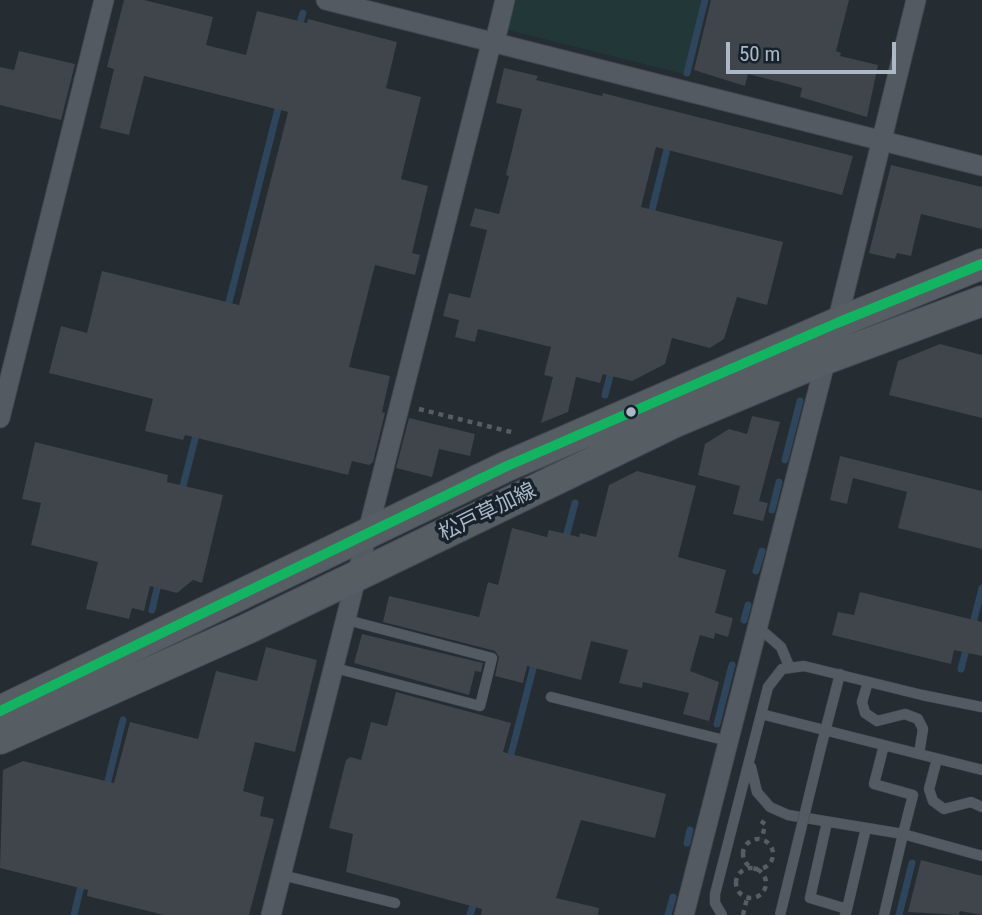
<!DOCTYPE html>
<meta charset="utf-8">
<style>
body{margin:0}
#map{position:relative;width:982px;height:915px;overflow:hidden;background:#252c32;font-family:"Roboto Condensed",sans-serif}
canvas{display:block}
.scale{position:absolute;left:726px;top:42px;width:170px;height:32px;box-sizing:border-box;border:4px solid #acb8c6;border-top:0;padding-left:9px;font-size:21px;line-height:24px;white-space:nowrap;color:#acb8c6;-webkit-text-stroke:5px #18222d;paint-order:stroke}
</style>
<div id="map">
<canvas width="982" height="915"></canvas>
<div class="scale">50 m</div>
</div>
<script>
const context = document.querySelector('canvas').getContext('2d');
context.lineJoin = 'round';
function fillPath(path, color) { context.fillStyle = color; context.fill(path, 'evenodd'); }
const toPath = rows => new Path2D(rows.map(r => 'M' + r).join(''));
function trace(path, color, width, dash) { context.strokeStyle = color; context.lineWidth = width; context.lineCap = dash ? 'butt' : 'round'; context.setLineDash(dash || []); context.stroke(path); }
function drawText(font, color, halo, rows, align = 'center') {
  context.font = font + ' "Roboto Condensed","Noto Sans JP",sans-serif'; context.lineWidth = 7; context.setLineDash([]); context.textBaseline = 'middle'; context.strokeStyle = halo; context.fillStyle = color; for (const [text, x, y, turn = 0] of rows) {
    context.save(); context.translate(x, y); context.rotate((+turn || 0) * Math.PI / 180); context.textAlign = isNaN(turn) ? turn : align; if (halo) context.strokeText(text, 0, 0); context.fillText(text, 0, 0); context.restore();
  }
}
fillPath(toPath([
 [516,0,702,0,684,74,508,30]
]), '#213738');
trace(toPath([
 [298,29,303,13],
 [687,73,705,0],
 [650,218,669,141],
 [227,310,280,101],
 [605,395,612,368],
 [785,460,800,401],
 [181,494,197,431],
 [772,510,779,482],
 [565,541,575,503],
 [756,571,762,551],
 [152,610,159,580],
 [744,620,748,605],
 [972,627,982,588],
 [961,669,967,646],
 [717,724,732,665],
 [509,762,535,661],
 [106,789,123,720],
 [687,843,690,830],
 [74,915,82,882],
 [470,915,475,899],
 [668,915,673,897],
 [899,915,912,863]
]), '#2e455b', 7);
fillPath(toPath([
 [124,0,144,0,213,17,206,45,246,55,257,11,307,23,308,19,397,42,386,88,421,97,401,179,428,186,412,253,420,255,415,275,375,265,349,367,390,376,382,412,385,413,373,462,369,465,352,461,348,475,185,435,183,440,145,431,153,399,49,373,61,326,87,333,102,271,239,305,288,112,144,76,129,135,100,128,114,69,107,67],
 [711,0,849,0,836,51,841,53,840,56,878,65,867,117,800,97,802,88,784,83,748,74,745,86,694,70],
 [19,51,75,64,61,120,0,105,0,67,14,70],
 [504,68,538,76,536,80,602,96,603,93,622,98,853,156,842,195,656,147,641,207,783,242,767,305,737,297,724,339,710,348,672,338,665,364,632,381,603,374,600,383,576,377,568,412,541,423,553,377,544,375,551,347,478,329,475,342,455,337,459,320,443,316,449,293,470,298,487,230,470,226,475,208,499,214,509,176,506,175,522,109,496,103],
 [891,165,982,187,982,229,921,214,911,256,897,253,895,259,869,253],
 [940,344,982,355,982,418,889,395,898,361],
 [752,416,780,422,759,501,768,503,763,521,733,514,740,486,698,475,705,444,729,429,747,434],
 [409,418,475,434,470,456,439,449,432,477,396,468],
 [35,442,168,475,167,482,223,495,202,583,193,580,177,593,150,586,144,611,132,608,129,619,86,609,98,562,31,545,41,503,22,499],
 [840,456,982,491,982,549,898,528,907,492,853,478,847,504,830,500],
 [637,471,696,486,678,557,726,570,715,613,733,618,728,637,715,633,714,639,700,635,690,671,719,682,709,721,683,714,689,693,643,682,642,688,619,683,628,650,591,641,581,680,527,666,523,683,495,676,499,657,495,651,383,622,389,596,479,617,488,582,498,585,512,528,547,537,549,530,579,537,580,533,596,537,609,485],
 [860,592,982,622,982,656,954,650,951,664,832,635,838,612,854,615],
 [362,634,483,663,481,672,475,671,469,695,354,663],
 [266,647,317,660,295,752,255,742,243,791,264,797,260,816,274,819,249,915,164,915,87,896,88,890,0,868,3,770,23,761,114,783,130,722,198,739,216,671,257,681],
 [396,692,511,723,503,752,666,794,655,838,581,820,556,898,599,908,598,915,481,915,482,909,346,872,353,834,329,828,346,760,350,757,361,760,371,722,387,726],
 [921,860,982,876,982,915,960,911,959,915,908,912]
]), '#3f454a');
const service = toPath([
 [758,627,781,647,789,666],
 [335,668,480,706,492,658,347,620],
 [868,682,862,702,865,713,877,721,905,714,918,719,923,729,919,754],
 [551,697,728,741],
 [761,714,982,770],
 [821,747,840,674],
 [937,759,929,789,933,801,944,809,971,802,982,807],
 [751,767,757,792,770,807,788,815,903,834,913,795,874,784,884,745],
 [827,822,810,898,847,909,845,915],
 [282,875,395,903],
 [847,909,866,828],
 [722,915,715,903,715,894,768,687,782,669,804,666,922,695,982,707],
 [884,915,903,834,982,856]
]);
const minor = toPath([
 [326,0,982,166],
 [495,41,505,0],
 [837,323,916,0],
 [0,418,104,0],
 [271,915,492,40],
 [684,915,826,359]
]);
const primary = toPath([
 [0,711,507,466,837,323,982,264],
 [0,739,247,629,673,423,826,359,982,301]
]);
trace(service, '#42484d', 11);
trace(minor, '#42484d', 21);
trace(primary, '#42484f', 32);
trace(toPath([
 [419,409,515,433],
 [761,821,765,824,762,839],
 '743 854a15 15 0 1 1 30 0a15 15 0 1 1-30 0Z',
 '736 883a15 15 0 1 1 30 0a15 15 0 1 1-30 0Z',
 [743,915,747,898]
]), '#565e64', 4.5, [5, 5]);
trace(service, '#545a62', 10);
trace(minor, '#545a62', 19);
trace(primary, '#565d63', 30);
const serviceBridge = toPath([
 [780,915,821,747]
]);
trace(serviceBridge, '#42484d', 11, []);
trace(serviceBridge, '#545a62', 10);
trace(toPath([
 [0,711,507,466,837,323,982,264]
]), '#13b361', 10);
for (const [x, y, r, color] of [
 [631,412,6,"#acb8c6"]
]) { const dot = new Path2D(); dot.arc(x, y, r, 0, 2 * Math.PI); context.fillStyle = color; context.fill(dot); trace(dot, '#18222d', 2.5); }
drawText('21px', '#acb8c6', '#18222d', [
 ["松戸草加線",488,513,-26]
]);
</script>
